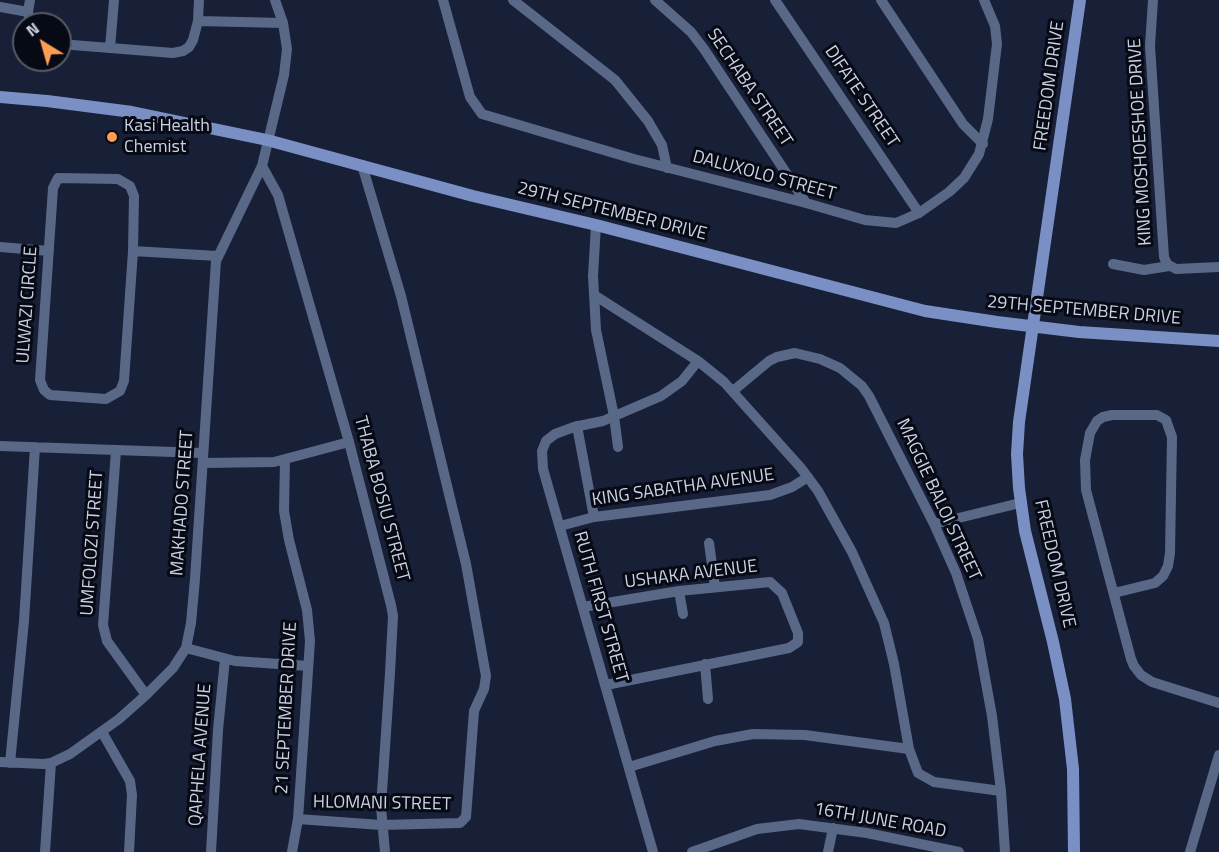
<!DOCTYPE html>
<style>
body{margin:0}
#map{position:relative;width:1219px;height:852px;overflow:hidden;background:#172037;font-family:"Titillium Web",sans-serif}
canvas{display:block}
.north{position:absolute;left:12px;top:12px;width:60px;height:60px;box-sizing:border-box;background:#070a14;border:2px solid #555a66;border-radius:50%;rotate:323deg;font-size:16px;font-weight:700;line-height:24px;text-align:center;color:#cbd2e2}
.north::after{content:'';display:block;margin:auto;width:21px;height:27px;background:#fc9d53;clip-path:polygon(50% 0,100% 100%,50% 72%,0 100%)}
</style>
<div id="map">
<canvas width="1219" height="852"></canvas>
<div class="north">N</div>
</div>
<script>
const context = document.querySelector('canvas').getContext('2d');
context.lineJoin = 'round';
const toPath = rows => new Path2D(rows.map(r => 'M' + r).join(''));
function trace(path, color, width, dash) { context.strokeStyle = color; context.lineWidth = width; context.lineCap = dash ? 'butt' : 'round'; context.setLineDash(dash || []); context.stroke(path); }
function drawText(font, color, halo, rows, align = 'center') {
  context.font = font + ' "Titillium Web",sans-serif'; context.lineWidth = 6; context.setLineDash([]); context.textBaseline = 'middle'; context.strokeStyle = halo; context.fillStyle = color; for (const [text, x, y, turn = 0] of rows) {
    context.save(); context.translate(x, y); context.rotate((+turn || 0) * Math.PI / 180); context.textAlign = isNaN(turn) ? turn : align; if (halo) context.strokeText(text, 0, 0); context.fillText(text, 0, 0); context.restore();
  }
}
trace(toPath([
 [30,0,28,12,31,24],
 [443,0,470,97,482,114,634,159,806,203,865,220,896,223,919,213,949,192,964,178,979,154,988,119,997,44,995,26,984,0],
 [513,0,615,80,648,121,662,145,667,168],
 [655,0,691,32,704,49,806,203],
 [775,0,919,213],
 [881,0,963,124,983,144],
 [1153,0,1150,46,1164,257,1167,264,1176,269,1219,267],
 [0,7,28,12],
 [198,21,283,23],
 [60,44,173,53,183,51,189,47,193,40,198,21,199,0],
 [110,48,114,0],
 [262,166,278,195,349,442,391,605,393,616,390,673,381,807,385,852],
 [58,178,118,179,130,186,134,196,133,251,124,381,120,391,106,399,50,395,44,390,40,380,53,188,58,178],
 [596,225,593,276,596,330,614,416,618,447],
 [0,247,49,251],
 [133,251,217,256],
 [1113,264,1144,270,1169,266],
 [594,295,698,361,724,382,801,468,818,491,852,552,884,623,894,664,909,749,918,773,934,782,1001,791],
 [733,391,769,361,777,357,795,353,820,359,840,368,862,386,869,396,934,524,956,573,978,639,992,716,1001,791,1005,852],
 [577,426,594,517],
 [0,446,202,453],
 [116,451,103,625,107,641,146,695],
 [285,460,284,511,289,540,307,610,310,641,298,819,292,852],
 [203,463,274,462,349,442],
 [934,524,1020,503],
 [560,526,594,517,770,495,792,487,808,477],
 [709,543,715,587],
 [679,591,683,614],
 [1114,593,1155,583,1163,576,1168,566,1170,553,1172,437,1166,420,1157,415,1112,415,1103,417,1097,421,1090,433,1085,460,1086,490,1131,659,1134,666,1141,675,1152,682,1219,703],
 [583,607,679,591,770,582,782,593,798,633,798,642,789,648,606,685],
 [186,648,235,661,308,666],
 [705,664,708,699],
 [102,732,130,781,132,795,129,852],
 [0,762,43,764,51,763,70,754,119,719,146,695,173,668,186,648,191,623,195,579,216,261,262,166,284,75,287,49,283,23,275,0],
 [10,763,24,621,35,447],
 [629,767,715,741,753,734,805,735,909,749],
 [298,819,381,825,460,823,466,817,474,711,484,689,486,676,466,564,401,296,362,165],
 [45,852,51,763],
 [211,852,218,730,225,659],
 [653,852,543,469,542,451,546,441,555,434,574,427,603,421,661,396,682,381,698,361],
 [692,852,757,829,799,824,867,833,959,852],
 [828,852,833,828],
 [1190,852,1219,755]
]), '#5a6888', 10);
trace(toPath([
 [0,97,47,101,132,112,267,140,473,196,596,225,925,311,997,322,1079,332,1219,341],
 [1074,852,1073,769,1065,699,1053,642,1025,531,1019,488,1017,454,1019,422,1080,0]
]), '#7a90c4', 12);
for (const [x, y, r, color] of [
 [112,137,6,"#fc9d53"]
]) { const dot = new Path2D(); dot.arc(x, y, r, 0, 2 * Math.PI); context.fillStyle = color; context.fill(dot); trace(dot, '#070a14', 2); }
drawText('18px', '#cbd2e2', '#070a14', [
 ["FREEDOM DRIVE",1050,86,-82],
 ["SECHABA STREET",749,88,56],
 ["DIFATE STREET",861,97,56],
 ["KING MOSHOESHOE DRIVE",1141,142,-93],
 ["DALUXOLO STREET",764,176,15],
 ["29TH SEPTEMBER DRIVE",612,212,14],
 ["ULWAZI CIRCLE",28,305,-86],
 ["29TH SEPTEMBER DRIVE",1084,311,5],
 ["KING SABATHA AVENUE",683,488,-8],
 ["THABA BOSIU STREET",381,499,75],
 ["MAGGIE BALOI STREET",938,500,65],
 ["MAKHADO STREET",183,503,-86],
 ["UMFOLOZI STREET",93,543,-86],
 ["FREEDOM DRIVE",1054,564,77],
 ["USHAKA AVENUE",691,575,-7],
 ["RUTH FIRST STREET",600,607,74],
 ["21 SEPTEMBER DRIVE",287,708,-87],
 ["QAPHELA AVENUE",201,755,-86],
 ["HLOMANI STREET",382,804,1],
 ["16TH JUNE ROAD",880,821,10]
]);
drawText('18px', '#cbd2e2', '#070a14', [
 ["Kasi Health",124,127],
 ["Chemist",124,148]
], 'left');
</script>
